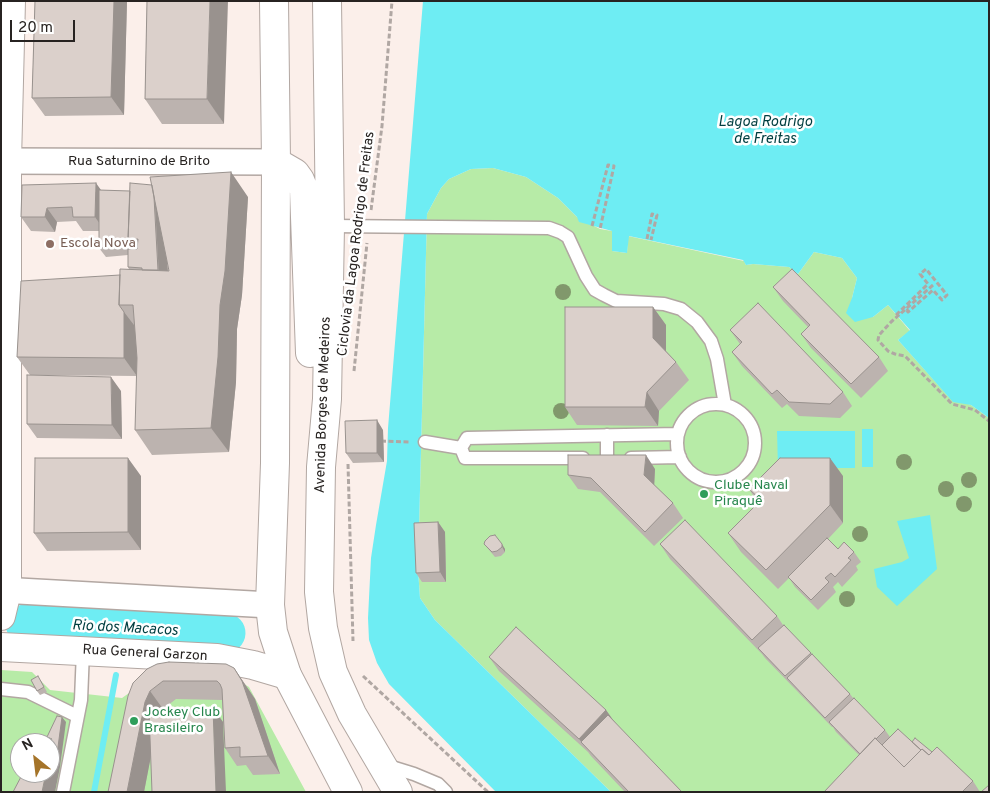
<!DOCTYPE html>
<meta charset="utf-8">
<style>
body{margin:0}
#map{position:relative;width:990px;height:793px;overflow:hidden;background:#fbefea;font-family:Overpass,sans-serif}
canvas{display:block}
.frame{position:absolute;inset:0;border:2px solid #272321;pointer-events:none}
.north{position:absolute;left:10px;top:733px;width:50px;height:50px;box-sizing:border-box;background:#fff;border:1px solid #a9a7a6;border-radius:50%;rotate:331deg;font-size:14px;font-weight:700;line-height:20px;text-align:center;color:#272321}
.north::after{content:'';display:block;margin:auto;width:18px;height:22px;background:#a57429;clip-path:polygon(50% 0,100% 100%,50% 72%,0 100%)}
.scale{position:absolute;left:10px;top:20px;width:65px;height:22px;box-sizing:border-box;border:2px solid #272321;border-top:0;padding-left:6px;font-size:15px;line-height:18px;white-space:nowrap;color:#272321;-webkit-text-stroke:4px #fff;paint-order:stroke}
</style>
<div id="map">
<canvas width="990" height="793"></canvas>
<div class="frame"></div>
<div class="north">N</div>
<div class="scale">20 m</div>
</div>
<script>
const context = document.querySelector('canvas').getContext('2d');
context.lineJoin = 'round';
function fillPath(path, color) { context.fillStyle = color; context.fill(path, 'evenodd'); }
const toPath = rows => new Path2D(rows.map(r => 'M' + r).join(''));
function trace(path, color, width, dash) { context.strokeStyle = color; context.lineWidth = width; context.lineCap = dash ? 'butt' : 'round'; context.setLineDash(dash || []); context.stroke(path); }
function drawText(font, color, halo, rows, align = 'center') {
  context.font = font + ' Overpass,sans-serif'; context.lineWidth = 5; context.setLineDash([]); context.textBaseline = 'middle'; context.strokeStyle = halo; context.fillStyle = color; for (const [text, x, y, turn = 0] of rows) {
    context.save(); context.translate(x, y); context.rotate((+turn || 0) * Math.PI / 180); context.textAlign = isNaN(turn) ? turn : align; if (halo) context.strokeText(text, 0, 0); context.fillText(text, 0, 0); context.restore();
  }
}
fillPath(toPath([
 [493,168,526,177,558,198,577,217,600,229,612,231,612,251,627,253,628,236,744,261,746,265,753,264,789,267,798,274,814,252,842,258,857,278,852,298,873,317,888,305,910,331,898,340,949,397,971,405,989,418,989,792,611,792,435,620,420,598,418,569,427,214,441,188,449,179,471,169],
 [1,670,32,672,50,690,122,698,150,678,241,682,249,687,306,792,1,792],
 [20,743,50,743,50,773,20,773]
]), '#b7eba7');
fillPath(toPath([
 [423,1,989,1,989,418,971,405,953,402,898,340,910,330,888,305,873,317,855,322,846,313,852,298,857,278,842,258,814,252,798,274,789,267,753,264,746,265,743,260,629,236,627,253,612,251,612,231,579,222,577,217,558,198,526,177,493,168,471,169,449,179,441,188,427,214,418,569,420,598,435,620,611,792,496,792,389,684,377,663,369,640,368,618,371,558,376,525,387,461,388,428],
 [862,429,873,429,873,467,862,467],
 [777,431,855,431,855,468,778,468],
 [930,515,937,569,897,606,877,587,874,569,902,562,909,558,897,521]
]), '#6eedf3');
trace(toPath([
 [94,792,116,675]
]), '#6eedf3', 6);
trace(toPath([
 [25,624,226,633]
]), '#6eedf3', 39);
const lane = toPath([
 [330,226,549,228,560,232,568,237,586,276,595,290,604,295,616,301,664,304,681,309,697,322,711,341,717,359,725,405],
 '677 443a39 39 0 1 1 78 0a39 39 0 1 1-78 0Z',
 [607,435,607,458],
 [425,442,461,448],
 [583,458,465,458,461,448,467,438,678,434],
 [631,458,680,457],
 [1,689,28,692,77,716],
 [385,765,414,774,438,784,446,792],
 [63,792,81,700,83,651]
]);
const street = toPath([
 [1,161,276,162],
 [1,590,270,605]
]);
const secondary = toPath([
 [1,616,7,591,7,161,11,1],
 [1,647,217,658,253,665,287,675]
]);
const highway = toPath([
 [274,1,276,162,275,463,270,605,273,632,287,675,348,792],
 [327,1,330,226,327,399,321,467,319,592,323,628,333,672,352,714,398,792],
 [276,162,295,173,300,180,304,190,310,353]
]);
trace(lane, '#b2a7a2', 15);
trace(street, '#b2a7a2', 28);
trace(secondary, '#b2a7a2', 30);
trace(highway, '#b2a7a2', 30);
trace(toPath([
 [371,210,382,126,392,1],
 [592,226,608,165,614,166,600,229],
 [647,239,652,214,657,215,651,240],
 [933,285,891,322,879,335,878,340,888,351,895,354,905,356,952,404,975,410,989,421],
 [896,315,928,284,920,274,926,269,947,295,942,300,933,290,908,312,907,310,905,312],
 [354,371,367,243],
 [381,441,410,442],
 [348,464,353,641],
 [363,676,488,792]
]), '#b0a7a3', 3, [5, 2.5]);
trace(lane, '#fff', 12);
trace(street, '#fff', 25);
trace(secondary, '#fff', 28);
trace(highway, '#fff', 28);
context.fillStyle = '#81986c';
for (const [x, y] of [
 [563,292],
 [561,411],
 [904,462],
 [969,480],
 [946,489],
 [964,504],
 [860,534],
 [847,599]
]) { context.beginPath(); context.arc(x, y, 8, 0, 2 * Math.PI); context.fill(); }
fillPath(toPath([
 [35,1,127,1,124,115,45,116,32,98],
 [147,1,224,124,162,124,145,99],
 [101,190,248,197,242,295,237,329,236,382,229,452,152,455,135,430,137,376,30,375,17,357,120,275,129,269,128,267,128,255,106,257,99,248,99,231,83,231,76,221,57,222,55,232,31,231,21,217],
 [167,259,169,271,168,270],
 [773,287,879,357,888,371,861,398,811,348,801,334,808,327,783,301],
 [653,307,666,325,666,351,676,362,689,380,659,411,658,426,577,425,565,407],
 [730,330,843,392,852,406,840,418,799,416,787,404,782,408,742,366,732,352,740,344],
 [121,391,122,439,37,438,27,424],
 [383,430,384,462,353,463,346,453],
 [655,469,654,485,673,503,683,518,654,546,600,492,578,489,568,475],
 [141,476,141,550,47,551,34,533],
 [843,476,843,523,828,539,838,549,854,552,861,562,856,566,858,570,842,587,838,582,833,587,836,592,818,610,795,587,789,578,778,589,741,552,728,533,758,503,749,489],
 [438,522,445,532,446,582,422,582,416,573],
 [485,541,505,549,505,552,501,556,495,557,484,544],
 [660,544,777,616,783,625,811,653,850,694,853,698,885,730,890,737,912,742,932,752,973,781,980,792,824,792,859,755,836,732,833,727,832,727,765,658,762,654,670,559],
 [489,657,606,710,615,723,682,792,625,792,591,756,588,752,499,671],
 [234,668,255,699,280,774,253,775,246,765,237,766,225,748,222,700,176,699,163,709,162,710,213,708,223,722,151,755,144,792,108,792,133,683],
 [41,681,47,692,40,695,37,691]
]), '#bcb3af');
fillPath(toPath([
 [114,1,127,1,124,115,111,97],
 [210,1,228,1,224,124,207,99],
 [231,172,248,197,242,295,237,329,236,382,229,452,211,428,220,305],
 [96,183,106,197,105,231,95,217],
 [154,186,163,200,169,290,159,276],
 [47,208,57,222,55,232,45,217],
 [653,307,666,325,666,357,653,338],
 [124,312,137,329,137,376,124,358],
 [111,377,121,391,122,439,112,425],
 [647,392,659,411,658,426,645,407],
 [377,420,383,430,384,462,377,453],
 [646,455,655,469,654,489,644,475],
 [128,458,141,476,141,550,128,532],
 [830,458,843,476,843,523,830,505],
 [438,522,445,532,446,582,440,572],
 [502,544,505,549,505,552,502,547],
 [234,668,255,699,280,774,268,756],
 [150,691,163,709,158,720,144,792,127,792,145,702],
 [213,708,223,722,226,792,216,792],
 [606,710,616,724,583,744,579,739],
 [62,717,66,722,60,767,55,792,42,792,46,773,50,773,50,753]
]), '#99928e');
const building = toPath([
 [35,1,114,1,111,97,32,98,35,1],
 [147,1,210,1,207,99,145,99,147,1],
 [231,172,225,271,220,305,218,357,211,428,135,430,137,358,133,305,119,305,120,269,169,271,150,177,231,172],
 [96,183,95,217,73,217,72,207,47,208,45,217,21,217,22,185,96,183],
 [130,183,152,185,154,197,158,270,142,270,142,268,128,267,128,249,137,249,138,239,128,240,130,183],
 [99,190,130,191,128,240,131,245,99,248,99,190],
 [792,269,879,357,851,384,801,334,810,325,773,287,792,269],
 [120,275,119,305,124,312,124,358,17,357,21,281,120,275],
 [758,303,843,392,830,404,789,402,777,390,772,394,732,352,742,342,730,330,758,303],
 [565,307,653,307,653,338,676,362,647,392,645,407,565,407,565,307],
 [27,375,111,377,112,425,27,424,27,375],
 [377,420,377,453,346,453,345,421,377,420],
 [568,455,646,455,644,475,673,503,645,532,591,478,568,475,568,455],
 [35,458,128,458,128,532,34,533,35,458],
 [780,458,830,458,830,505,766,570,728,533,761,500,749,489,780,458],
 [685,520,777,616,752,640,660,544,685,520],
 [438,522,440,572,416,573,414,523,438,522],
 [495,535,502,544,502,547,497,551,492,552,484,544,485,541,490,536,495,535],
 [827,538,838,549,844,542,854,552,848,558,851,560,835,577,831,573,825,578,829,582,811,600,788,577,827,538],
 [784,625,811,653,785,676,758,648,784,625],
 [516,627,606,710,579,739,489,657,516,627],
 [812,654,850,694,825,718,787,678,812,654],
 [169,662,226,664,234,668,242,681,268,756,240,757,240,747,225,748,222,689,220,684,217,681,163,681,150,691,145,702,127,792,108,792,128,696,133,683,147,669,157,664,169,662],
 [38,676,44,687,37,691,31,680,38,676],
 [854,698,885,730,876,739,875,738,860,754,829,722,854,698],
 [213,708,216,792,152,792,149,711,213,708],
 [608,715,682,792,629,792,581,742,608,715],
 [57,716,62,717,56,762,50,753,50,743,49,743,52,739,47,737,57,716],
 [898,729,921,750,904,767,882,745,898,729],
 [875,738,904,767,922,749,929,755,937,747,973,781,962,792,824,792,875,738],
 [915,738,932,752,929,755,922,749,921,750,912,742,915,738],
 [23,773,46,773,42,792,13,792,23,773],
 [989,785,989,792,981,792,989,785]
]);
fillPath(building, '#dbd0cb');
trace(building, '#99928e', 1);
for (const [x, y, r, color] of [
 [50,244,5,"#8d6e63"],
 [704,494,5,"#2e9e5b"],
 [134,721,5,"#2e9e5b"]
]) { const dot = new Path2D(); dot.arc(x, y, r, 0, 2 * Math.PI); context.fillStyle = color; context.fill(dot); trace(dot, '#fff', 2); }
drawText('14px', '#272321', '#fff', [
 ["Rua Saturnino de Brito",139,162],
 ["Ciclovia da Lagoa Rodrigo de Freitas",357,244,-83],
 ["Avenida Borges de Medeiros",324,405,-88],
 ["Rua General Garzon",145,654,3]
]);
drawText('14px', '#785e54', '#fff', [
 ["Escola Nova",60,244]
], 'left');
drawText('14px', '#27864d', '#fff', [
 ["Clube Naval",714,486],
 ["Piraquê",714,502],
 ["Jockey Club",144,713],
 ["Brasileiro",144,729]
], 'left');
drawText('italic 15px', '#003e40', '#fff', [
 ["Lagoa Rodrigo",765,123],
 ["de Freitas",765,140],
 ["Rio dos Macacos",125,629,3]
]);
</script>
